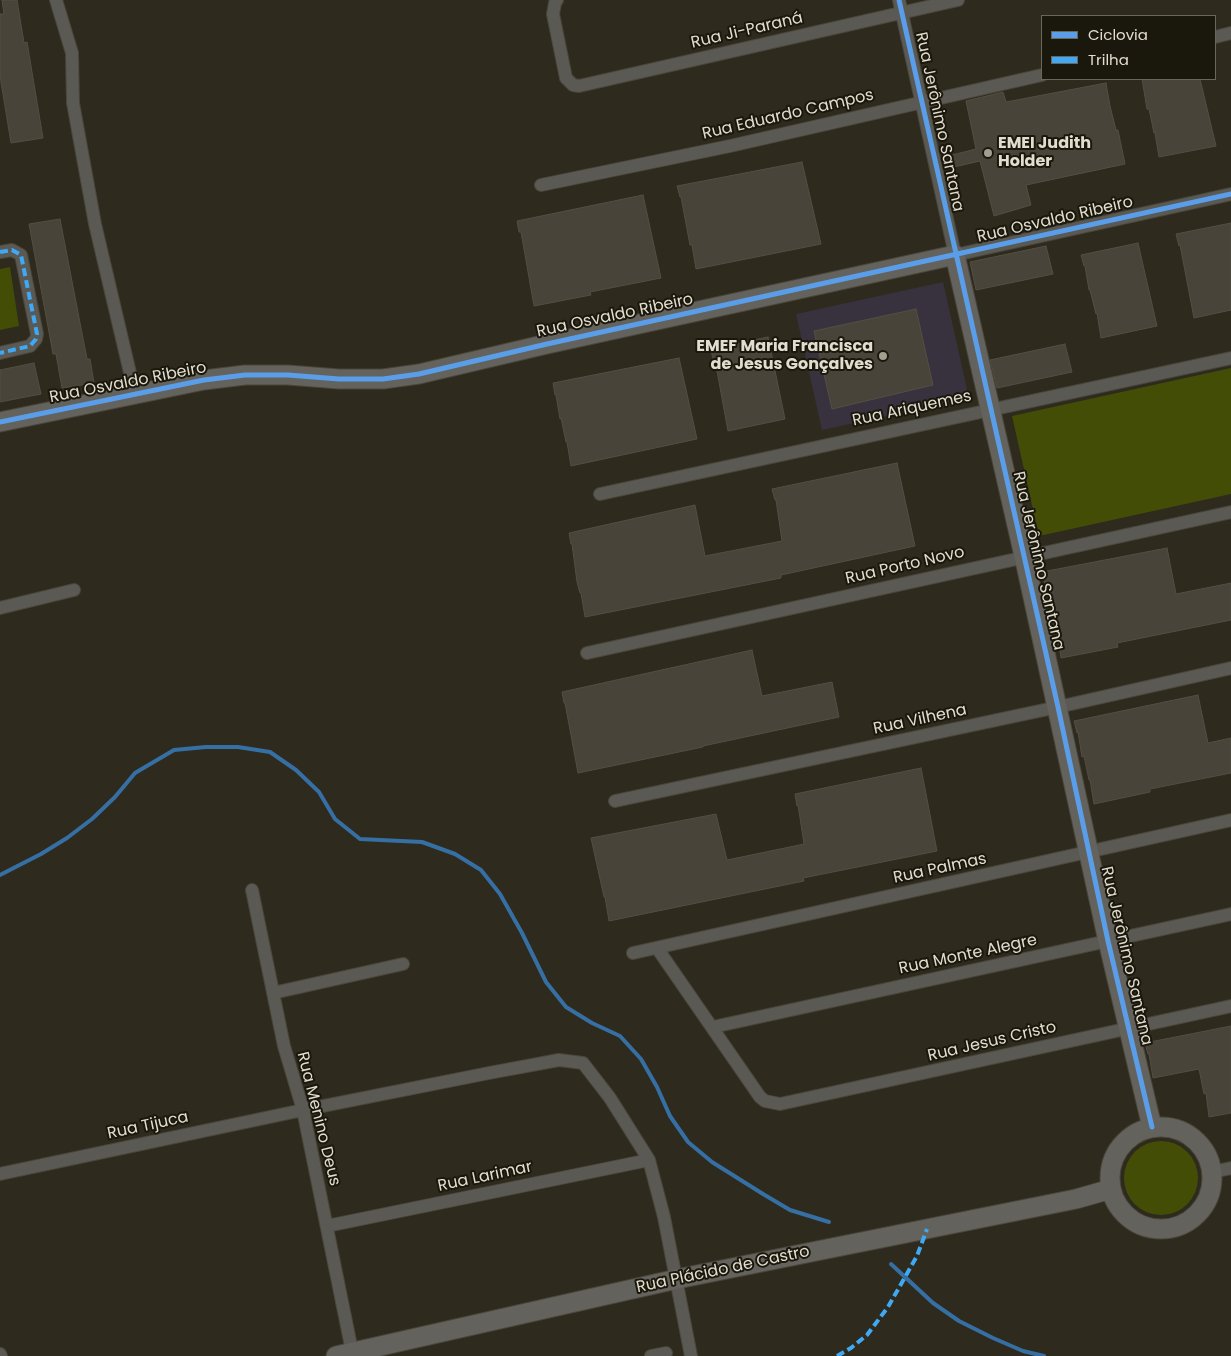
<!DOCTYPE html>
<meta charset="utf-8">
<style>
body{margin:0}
#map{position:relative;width:1231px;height:1356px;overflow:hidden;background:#2e2a1d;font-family:Poppins,sans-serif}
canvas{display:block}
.legend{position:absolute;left:1041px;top:15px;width:175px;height:65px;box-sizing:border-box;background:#1a170c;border:1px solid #6a665a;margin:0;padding:6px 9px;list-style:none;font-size:15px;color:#e2ddce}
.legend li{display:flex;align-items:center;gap:10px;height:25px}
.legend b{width:25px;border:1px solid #6a665a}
</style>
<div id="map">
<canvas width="1231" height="1356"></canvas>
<ul class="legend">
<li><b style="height:6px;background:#5a9eea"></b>Ciclovia</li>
<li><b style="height:6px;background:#3fa9f5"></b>Trilha</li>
</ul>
</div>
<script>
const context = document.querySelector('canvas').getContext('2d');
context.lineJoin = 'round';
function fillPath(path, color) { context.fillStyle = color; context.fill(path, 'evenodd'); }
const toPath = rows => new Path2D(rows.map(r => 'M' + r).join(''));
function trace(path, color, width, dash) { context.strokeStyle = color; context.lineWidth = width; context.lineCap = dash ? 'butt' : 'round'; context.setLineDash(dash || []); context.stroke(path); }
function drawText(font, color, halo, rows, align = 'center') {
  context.font = font + ' Poppins,sans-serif'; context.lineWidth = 4; context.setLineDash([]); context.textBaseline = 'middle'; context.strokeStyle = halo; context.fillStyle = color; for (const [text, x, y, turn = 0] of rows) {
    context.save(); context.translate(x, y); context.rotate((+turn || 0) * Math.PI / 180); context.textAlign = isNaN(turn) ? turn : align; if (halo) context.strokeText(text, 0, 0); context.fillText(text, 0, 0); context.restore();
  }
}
fillPath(toPath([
 [943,282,969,398,822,430,796,314]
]), '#38323f');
fillPath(toPath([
 [10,267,19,326,0,330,0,269],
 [1231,368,1231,494,1039,536,1012,416],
 '1124 1178a37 37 0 1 1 74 0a37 37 0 1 1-74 0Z'
]), '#444d06');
trace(toPath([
 [0,875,41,854,67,838,92,819,115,797,135,773,174,750,206,747,238,747,270,752,296,770,319,792,335,819,360,839,422,842,455,854,481,870,500,894,522,933,546,982,566,1007,592,1023,620,1036,641,1059,657,1087,670,1116,688,1142,712,1162,763,1194,790,1210,829,1222],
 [891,1264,933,1303,959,1321,993,1338,1023,1351,1044,1356]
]), '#366fa3', 4);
const building = toPath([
 [2,0,17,0,24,43,27,42,43,138,11,143,0,76,0,14,4,14,2,0],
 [1142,79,1200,79,1216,146,1159,157,1155,133,1154,133,1149,109,1147,109,1142,79],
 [1106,83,1110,106,1116,130,1118,130,1125,164,1026,185,1031,205,994,216,980,161,954,167,952,155,976,149,966,101,1003,92,1006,102,1106,83],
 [802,162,821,244,696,269,692,245,690,245,681,197,680,197,677,186,802,162],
 [643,195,661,278,590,292,591,295,534,306,521,232,519,232,517,221,643,195],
 [60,219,87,359,90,359,94,383,62,388,56,354,53,354,29,224,60,219],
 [1231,223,1231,310,1194,318,1180,245,1179,246,1176,234,1231,223],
 [1138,243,1157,326,1101,338,1097,313,1096,314,1090,290,1089,290,1085,266,1084,266,1081,255,1138,243],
 [1046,246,1053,274,976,290,970,262,1046,246],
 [916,309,933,385,832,409,814,331,916,309],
 [768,337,785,419,728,431,715,360,713,360,711,349,768,337],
 [1065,344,1072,372,997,388,990,360,1065,344],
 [679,358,697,439,571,466,567,442,566,442,561,418,560,419,556,395,555,395,553,383,679,358],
 [34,363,41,394,0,402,0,370,34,363],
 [897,463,915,546,781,575,781,578,585,617,581,593,580,593,577,582,572,544,571,544,569,533,695,505,705,556,782,541,776,500,775,500,772,489,897,463],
 [1167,548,1176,594,1231,583,1231,620,1117,643,1118,647,1061,658,1057,634,1056,634,1046,583,1045,584,1042,572,1167,548],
 [752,650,762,696,832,682,839,717,703,746,703,747,578,773,565,703,564,703,562,692,752,650],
 [1198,695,1208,743,1231,738,1231,773,1150,789,1150,792,1094,804,1090,780,1089,780,1084,756,1082,757,1078,732,1077,733,1074,721,1198,695],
 [921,768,937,851,803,878,804,881,609,921,605,897,604,897,591,838,716,814,727,860,804,844,798,805,797,806,795,794,921,768],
 [1231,1026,1231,1113,1209,1117,1206,1093,1204,1094,1199,1069,1153,1078,1149,1054,1148,1054,1145,1043,1231,1026]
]);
fillPath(building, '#49443a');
trace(building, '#544e43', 1);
const street = toPath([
 [56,0,72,53,73,103,95,224,135,394],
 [557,0,555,3,553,14,566,78,573,85,579,86,958,0],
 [899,0,955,255,1231,194],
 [1215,37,1231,33],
 [541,185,730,146,1042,75],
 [0,252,12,250,21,255,37,334,36,339,30,346,0,353],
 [600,494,1231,358],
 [0,608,74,590],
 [587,653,1231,512],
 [615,801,1058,707,1231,668],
 [252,890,284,1046,303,1110,353,1356],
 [657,948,760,1097,765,1101,780,1104,1231,1006],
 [633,953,1231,820],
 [273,993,403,964],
 [713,1027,1231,914],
 [1212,1172,1231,1168],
 [0,1174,303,1110,489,1073,559,1060,583,1063,610,1098,649,1160,664,1217,691,1356],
 [327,1226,649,1160],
 [0,1354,1,1356],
 [651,1356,666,1353]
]);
const secondary = toPath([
 [0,422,204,380,245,375,288,375,339,379,383,379,419,374,547,344,955,255,1024,556,1108,941,1152,1127],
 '1110 1178a51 51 0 1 1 102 0a51 51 0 1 1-102 0Z',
 [336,1356,677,1279,1076,1199,1111,1189]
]);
trace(street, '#49463b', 14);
trace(secondary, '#49463b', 21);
trace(street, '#5a5953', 12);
trace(secondary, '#64625c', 19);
trace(toPath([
 [0,252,12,250,21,255,37,334,36,339,30,346,0,353],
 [837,1356,851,1348,867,1335,888,1307,917,1256,927,1229]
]), '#3fa9f5', 4, [8, 4]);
trace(toPath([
 [899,0,1058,707,1108,941,1152,1127],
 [0,422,204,380,245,375,288,375,339,379,383,379,419,374,547,344,1231,194]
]), '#5a9eea', 5);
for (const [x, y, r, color] of [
 [988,153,5,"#a39e90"],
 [883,356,5,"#a39e90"]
]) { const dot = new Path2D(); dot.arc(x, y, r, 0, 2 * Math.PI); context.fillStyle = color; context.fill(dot); trace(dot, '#1a170c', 2); }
drawText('16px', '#e2ddce', '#1a170c', [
 ["Rua Ji-Paraná",747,31,-13],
 ["Rua Eduardo Campos",788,115,-13],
 ["Rua Jerônimo Santana",939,122,78],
 ["Rua Osvaldo Ribeiro",1055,220,-13],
 ["Rua Osvaldo Ribeiro",615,316,-12],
 ["Rua Osvaldo Ribeiro",128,383,-11],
 ["Rua Ariquemes",912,409,-12],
 ["Rua Jerônimo Santana",1038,561,77],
 ["Rua Porto Novo",905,566,-13],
 ["Rua Vilhena",920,720,-12],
 ["Rua Palmas",940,869,-12],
 ["Rua Monte Alegre",968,955,-12],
 ["Rua Jerônimo Santana",1126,956,77],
 ["Rua Jesus Cristo",992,1042,-13],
 ["Rua Menino Deus",318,1119,76],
 ["Rua Tijuca",148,1126,-12],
 ["Rua Larimar",485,1177,-12],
 ["Rua Plácido de Castro",723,1270,-12]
]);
drawText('bold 16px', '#e2ddce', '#1a170c', [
 ["EMEI Judith",998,144],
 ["Holder",998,162],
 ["EMEF Maria Francisca",873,347,"right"],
 ["de Jesus Gonçalves",873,365,"right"]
], 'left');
</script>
